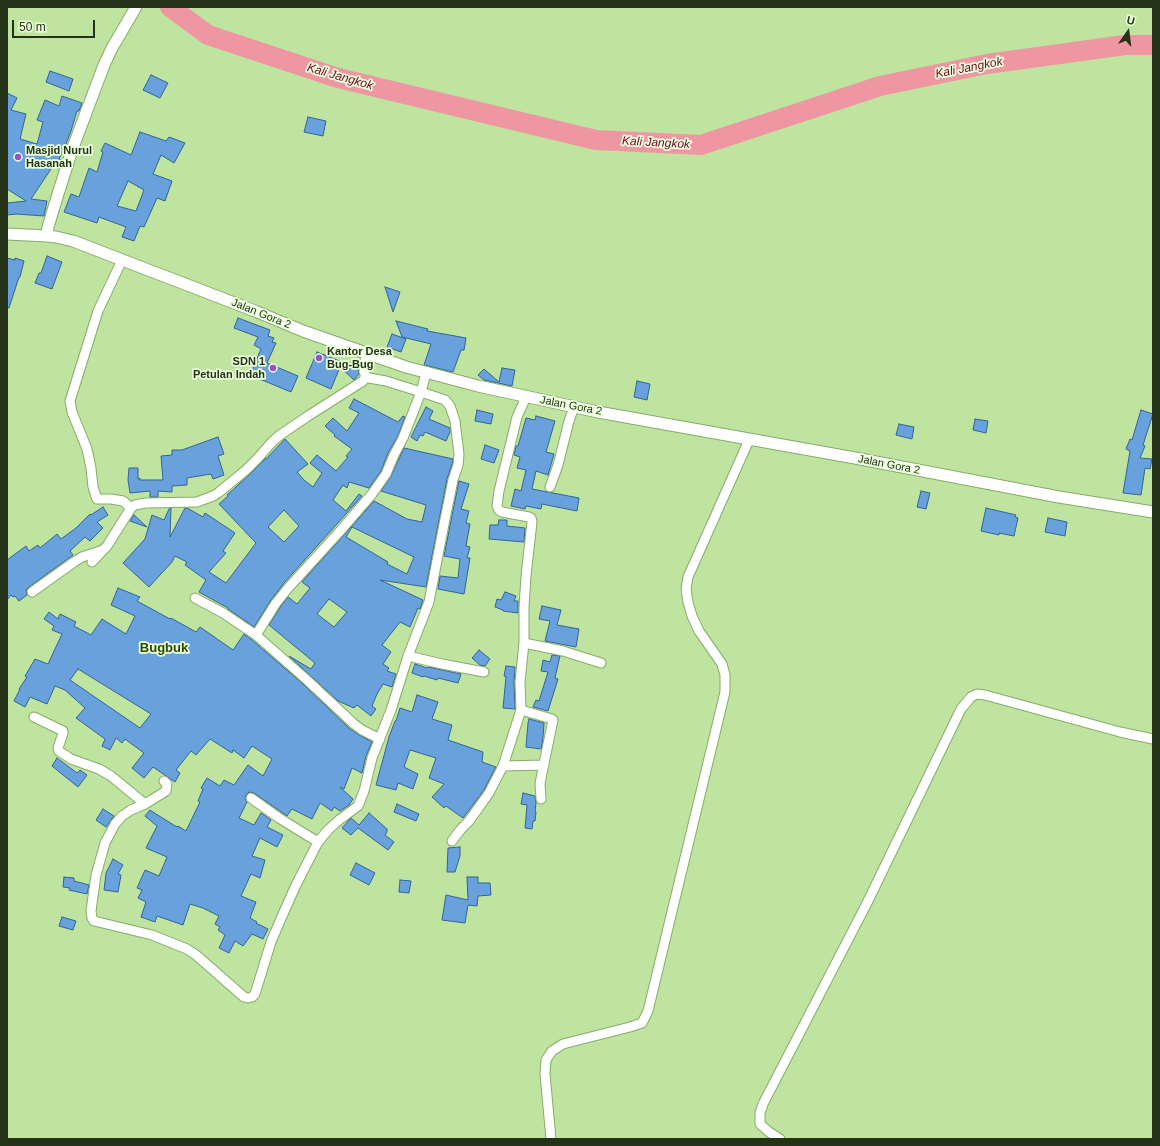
<!DOCTYPE html>
<style>
body{margin:0}
#map{position:relative;width:1160px;height:1146px;overflow:hidden;background:#bfe4a0;font-family:Arial,sans-serif}
canvas{display:block}
.frame{position:absolute;inset:0;border:8px solid #243217;pointer-events:none}
.north{position:absolute;left:1108px;top:12px;width:40px;height:40px;-webkit-text-stroke:3px #ebffdc;paint-order:stroke;rotate:14deg;font-size:11px;font-weight:700;line-height:16px;text-align:center;color:#243217}
.north::after{content:'';display:block;margin:auto;width:14px;height:18px;background:#243217;clip-path:polygon(50% 0,100% 100%,50% 72%,0 100%)}
.scale{position:absolute;left:12px;top:20px;width:83px;height:18px;box-sizing:border-box;border:2px solid #243217;border-top:0;padding-left:5px;font-size:12px;line-height:14px;white-space:nowrap;color:#243217;-webkit-text-stroke:3px #ebffdc;paint-order:stroke}
</style>
<div id="map">
<canvas width="1160" height="1146"></canvas>
<div class="frame"></div>
<div class="north">U</div>
<div class="scale">50 m</div>
</div>
<script>
const context = document.querySelector('canvas').getContext('2d');
context.lineJoin = 'round';
const toPath = rows => new Path2D(rows.map(r => 'M' + r).join(''));
function trace(path, color, width, dash) { context.strokeStyle = color; context.lineWidth = width; context.lineCap = dash ? 'butt' : 'round'; context.setLineDash(dash || []); context.stroke(path); }
function fillPath(path, color) { context.fillStyle = color; context.fill(path, 'evenodd'); }
function drawText(font, color, halo, rows, align = 'center') {
  context.font = font + ' Arial,sans-serif'; context.lineWidth = 3.5; context.setLineDash([]); context.textBaseline = 'middle'; context.strokeStyle = halo; context.fillStyle = color; for (const [text, x, y, turn = 0] of rows) {
    context.save(); context.translate(x, y); context.rotate((+turn || 0) * Math.PI / 180); context.textAlign = isNaN(turn) ? turn : align; if (halo) context.strokeText(text, 0, 0); context.fillText(text, 0, 0); context.restore();
  }
}
trace(toPath([
 [170,7,208,35,338,78,596,140,701,145,880,86,987,64,1125,45,1153,45]
]), '#ee96a1', 20);
const building = toPath([
 [50,71,73,79,69,91,46,82,50,71],
 [151,75,168,83,160,98,143,90,151,75],
 [7,93,17,98,11,110,26,114,20,139,37,144,43,122,37,120,45,100,59,106,62,96,82,103,79,111,77,111,71,131,64,149,59,159,62,160,59,169,53,166,31,199,47,201,44,216,16,214,7,215,7,203,26,201,7,189,7,93],
 [308,117,326,121,323,136,304,132,308,117],
 [140,132,166,141,169,137,185,143,174,163,161,155,153,174,172,181,165,201,157,198,144,227,140,226,134,241,122,237,126,227,99,217,97,223,64,212,71,194,79,197,89,168,97,172,103,152,101,151,105,143,131,155,140,132],
 [128,181,144,190,136,211,117,206,128,181],
 [47,256,62,262,52,289,35,283,39,273,41,273,47,256],
 [7,258,15,260,15,258,24,261,20,277,19,277,9,308,7,307,7,258],
 [385,287,400,292,393,312,385,287],
 [238,318,270,330,268,336,274,338,272,342,276,343,267,363,298,376,291,392,250,375,261,349,254,345,258,337,234,328,238,318],
 [396,321,428,329,427,331,466,338,464,350,461,350,453,372,424,365,431,344,402,337,396,321],
 [392,334,406,339,401,352,387,347,392,334],
 [317,352,352,366,355,363,358,366,359,374,354,380,340,367,331,389,306,378,317,352],
 [502,368,515,370,512,386,484,380,478,375,484,369,499,382,502,368],
 [637,381,650,384,647,400,634,397,637,381],
 [354,399,398,422,403,416,405,417,398,436,388,453,381,471,369,488,349,482,347,488,343,485,333,500,346,511,359,494,362,496,284,583,271,600,254,627,228,609,228,608,199,592,206,580,185,565,187,562,175,556,172,562,149,587,123,563,145,539,152,515,164,520,169,509,171,508,170,537,185,508,187,508,203,517,205,513,235,533,223,551,226,553,209,572,226,583,256,543,219,504,228,496,227,495,237,486,250,474,266,458,266,459,285,439,308,464,297,472,304,480,313,487,322,473,310,463,317,455,336,471,348,457,346,456,352,449,334,436,335,435,325,426,333,418,347,431,359,413,349,408,354,399],
 [284,510,299,526,284,542,268,527,284,510],
 [426,407,433,411,429,419,450,428,450,432,446,441,425,432,423,436,420,435,417,441,411,437,426,407],
 [477,410,493,414,491,424,475,421,477,410],
 [1141,410,1153,414,1143,445,1145,446,1140,458,1152,459,1150,469,1145,468,1141,495,1123,493,1130,451,1126,449,1130,439,1132,440,1141,410],
 [536,416,555,421,546,452,554,454,548,475,536,471,532,489,579,498,577,511,542,504,541,509,526,506,525,509,511,506,515,489,521,491,526,470,517,468,520,457,514,455,516,446,518,446,526,418,535,420,536,416],
 [975,419,988,421,986,433,973,430,975,419],
 [899,424,914,427,912,439,896,435,899,424],
 [218,437,224,454,218,456,224,475,213,479,211,474,187,478,187,485,172,486,172,492,158,491,158,497,150,497,150,491,130,493,128,480,129,468,138,468,138,479,140,478,140,480,163,480,161,456,172,455,172,450,182,450,218,437],
 [485,445,499,450,494,463,481,459,485,445],
 [404,448,453,459,452,464,447,479,426,587,380,580,423,600,420,609,418,608,410,627,400,622,382,645,391,652,383,664,389,668,387,671,396,674,392,687,383,684,377,694,372,706,376,709,371,716,357,705,354,708,338,701,289,656,311,669,315,663,269,625,281,606,288,597,297,604,310,588,302,582,374,501,407,519,422,522,426,505,381,491,391,476,404,448],
 [352,527,414,557,407,574,387,564,388,562,346,537,352,527],
 [329,599,347,612,334,627,317,614,329,599],
 [459,481,469,484,461,509,469,511,466,523,470,524,466,546,470,547,467,558,470,558,464,594,438,589,440,576,458,578,460,559,444,556,459,481],
 [921,491,930,493,926,509,917,507,921,491],
 [103,507,108,515,97,522,103,528,90,541,85,537,70,551,73,555,29,587,26,590,27,595,19,601,15,596,13,597,11,595,7,600,7,560,26,546,29,551,38,545,40,548,57,534,61,539,76,528,90,514,91,515,103,507],
 [986,508,1016,515,1015,517,1018,518,1014,536,999,533,999,535,981,531,986,508],
 [134,515,147,527,130,521,134,515],
 [1048,518,1067,522,1065,536,1045,532,1048,518],
 [499,520,507,520,507,526,525,528,524,542,489,539,490,525,498,525,499,520],
 [118,588,140,597,137,601,170,619,171,618,196,632,200,627,233,650,244,634,252,640,303,684,350,729,359,735,372,742,366,756,362,773,352,768,344,789,340,787,353,799,349,805,340,811,334,807,332,811,320,803,312,819,292,809,287,816,254,793,249,792,246,795,245,798,247,802,239,818,254,825,261,813,271,820,267,827,283,835,277,847,260,838,252,856,265,860,260,878,251,874,241,896,256,902,250,918,257,922,256,923,268,929,263,939,252,934,243,946,235,941,229,953,219,948,225,935,218,930,220,927,215,924,219,916,203,908,190,904,183,925,157,916,155,922,141,917,146,902,138,898,142,890,137,888,145,870,159,876,167,857,146,848,157,826,145,816,150,810,156,814,177,827,178,826,186,831,200,802,198,801,203,789,201,788,207,778,220,786,224,780,234,785,248,765,263,776,272,759,252,746,244,758,233,750,232,753,210,739,196,755,191,751,176,770,180,773,175,782,153,767,144,778,132,768,144,753,125,739,122,743,116,738,110,750,102,746,105,739,76,718,85,708,65,690,55,686,47,704,30,697,25,707,14,701,20,689,19,689,27,677,25,676,35,659,48,664,62,634,52,630,54,626,44,619,49,612,58,619,60,614,76,622,74,626,91,635,102,619,126,634,135,616,111,605,118,588],
 [78,669,151,714,140,728,70,680,78,669],
 [505,592,516,596,514,601,518,601,518,613,503,611,503,610,495,607,497,599,501,600,505,592],
 [542,606,561,610,557,625,579,629,576,647,545,641,550,621,539,619,542,606],
 [479,650,490,659,485,666,480,665,472,658,479,650],
 [552,655,560,656,555,678,558,679,548,711,533,707,536,700,539,701,548,672,541,671,543,660,550,662,552,655],
 [415,664,427,668,428,667,461,674,458,683,438,678,437,680,424,676,423,677,412,673,415,664],
 [506,666,515,667,514,682,515,709,503,708,506,677,504,676,506,666],
 [417,695,438,702,432,719,452,725,448,740,483,752,482,762,496,767,484,790,463,818,446,806,444,808,432,797,444,784,429,778,436,758,410,750,404,767,418,774,413,789,398,783,396,790,376,785,389,737,395,721,396,721,400,708,412,712,417,695],
 [529,719,544,723,543,738,541,749,526,747,528,723,529,719],
 [57,758,77,773,80,770,87,775,78,787,52,766,57,758],
 [523,793,535,796,536,803,535,812,536,812,535,821,533,821,532,829,525,828,527,805,521,804,523,793],
 [397,804,419,814,416,821,394,812,397,804],
 [103,809,114,816,106,827,96,820,103,809],
 [369,813,387,829,387,832,385,835,394,842,388,850,358,828,351,835,342,828,351,818,359,825,369,813],
 [460,847,460,856,455,872,447,872,448,848,460,847],
 [113,859,123,865,118,874,121,875,118,892,104,890,106,873,113,859],
 [356,863,375,873,369,885,350,875,356,863],
 [64,877,74,878,74,881,89,885,87,894,69,890,70,888,63,887,64,877],
 [467,877,478,877,478,883,490,883,491,895,478,896,477,906,468,905,465,923,442,920,446,895,468,900,467,877],
 [400,880,411,881,409,893,399,892,400,880],
 [62,917,76,921,73,930,59,926,62,917]
]);
fillPath(building, '#69a1dd');
trace(building, '#316396', 1);
const minor = toPath([
 [122,260,98,311,70,401,72,412,87,449,91,468,93,487,97,499,111,499,123,501,131,508,135,505,146,503,197,502,213,496,218,493,246,470,257,459,272,442,280,435,308,416,363,381,366,376,364,372,364,369,366,353],
 [366,376,369,378,386,381,421,392,426,373],
 [550,487,558,465,569,421,574,407],
 [92,562,107,546,131,508],
 [32,592,74,562,82,557,103,550],
 [195,598,223,613,256,635,307,680,354,724,362,730,380,739],
 [524,643,563,651,601,663],
 [408,656,442,664,484,672],
 [521,710,552,719,553,720,542,773,540,784,541,799],
 [34,717,63,731,63,733,58,748,59,751,71,759,99,769,111,776,145,804,131,810,122,816,115,824,105,843,96,875,91,911,92,918,94,921,152,935,187,949,196,955,244,997,248,998,252,997,255,994,271,942,283,914,296,885,318,842,328,830,339,820,358,806,364,791,372,758,391,710,408,656,429,602,444,524,453,480,458,465,459,454,455,421,450,406,445,400,421,392,403,438,394,455,386,474,372,494,341,530,289,587,276,603,256,635],
 [503,766,544,765],
 [251,798,279,818,318,842],
 [145,804,166,791,167,784,164,781],
 [452,841,461,829,469,821,477,810,489,793,503,766,521,710,520,682,524,643,524,607,526,576,532,522,531,518,529,517,502,512,499,510,497,506,499,491,517,417,526,397],
 [551,1139,545,1074,546,1060,552,1051,563,1044,630,1027,642,1023,648,1011,725,692,725,675,722,664,699,631,692,616,688,602,686,589,688,577,749,440],
 [780,1139,769,1132,760,1124,760,1113,763,1104,867,903,961,709,971,697,977,694,985,695,1120,732,1153,739]
]);
const tertiary = toPath([
 [7,234,47,236,56,237,73,241,255,311,303,331,406,367,478,386,598,412,855,458,1059,497,1153,512],
 [47,236,48,227,58,194,72,150,104,65,112,48,136,7]
]);
trace(minor, '#87ab69', 11);
trace(tertiary, '#87ab69', 13);
trace(minor, '#fff', 9);
trace(tertiary, '#fff', 11);
for (const [x, y, r, color] of [
 [18,157,4,"#9c52c5"],
 [319,358,4,"#9c52c5"],
 [273,368,4,"#9c52c5"]
]) { const dot = new Path2D(); dot.arc(x, y, r, 0, 2 * Math.PI); context.fillStyle = color; context.fill(dot); trace(dot, '#ebffdc', 1.5); }
drawText('bold 11px', '#243217', '#ebffdc', [
 ["Masjid Nurul",26,151],
 ["Hasanah",26,164],
 ["Kantor Desa",327,352],
 ["Bug-Bug",327,365],
 ["SDN 1",265,362,"right"],
 ["Petulan Indah",265,375,"right"]
], 'left');
drawText('11px', '#243217', '#ebffdc', [
 ["Jalan Gora 2",261,314,22],
 ["Jalan Gora 2",571,406,11],
 ["Jalan Gora 2",889,465,11]
]);
drawText('italic 12px', '#700327', '#ebffdc', [
 ["Kali Jangkok",969,68,-11],
 ["Kali Jangkok",340,77,16],
 ["Kali Jangkok",656,143,3]
]);
drawText('bold 13px', '#2a4801', '#ebffdc', [
 ["Bugbuk",164,648]
]);
</script>
